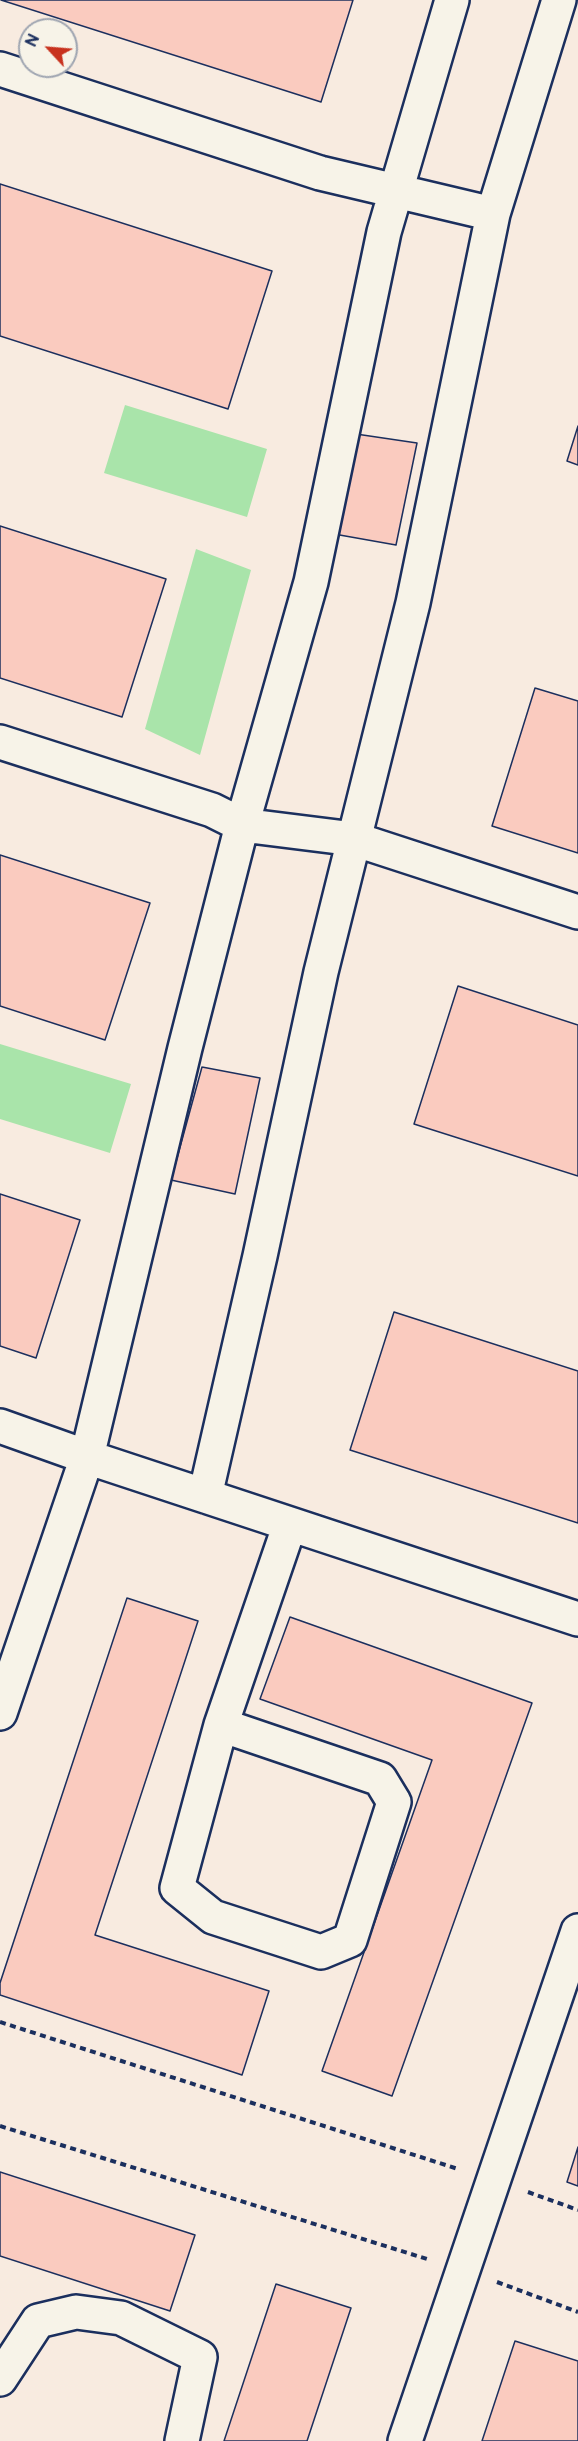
<!DOCTYPE html>
<style>
body{margin:0}
#map{position:relative;width:578px;height:2441px;overflow:hidden;background:#f8ebe0;font-family:"Balsamiq Sans",sans-serif}
canvas{display:block}
.north{position:absolute;left:18px;top:18px;width:60px;height:60px;box-sizing:border-box;background:#f7f3e8;border:2px solid #9fa5b1;border-radius:50%;rotate:296deg;font-size:16px;font-weight:700;line-height:24px;text-align:center;color:#1b2f5e}
.north::after{content:'';display:block;margin:auto;width:21px;height:27px;background:#c8321e;clip-path:polygon(50% 0,100% 100%,50% 72%,0 100%)}
</style>
<div id="map">
<canvas width="578" height="2441"></canvas>
<div class="north">N</div>
</div>
<script>
const context = document.querySelector('canvas').getContext('2d');
context.lineJoin = 'round';
function fillPath(path, color) { context.fillStyle = color; context.fill(path, 'evenodd'); }
const toPath = rows => new Path2D(rows.map(r => 'M' + r).join(''));
function trace(path, color, width, dash) { context.strokeStyle = color; context.lineWidth = width; context.lineCap = dash ? 'butt' : 'round'; context.setLineDash(dash || []); context.stroke(path); }
fillPath(toPath([
 [125,405,267,449,247,517,104,473],
 [196,549,251,570,200,755,145,729],
 [0,1044,131,1084,110,1153,0,1119]
]), '#a9e4aa');
const building = toPath([
 [1,0,353,0,321,102,1,0],
 [0,184,272,271,228,409,0,336,0,184],
 [578,426,578,465,567,461,578,426],
 [356,434,417,443,396,545,334,534,356,434],
 [0,526,166,579,122,717,0,678,0,526],
 [535,688,578,701,578,853,492,826,535,688],
 [0,855,150,903,105,1040,0,1006,0,855],
 [458,986,578,1025,578,1176,414,1124,458,986],
 [202,1067,260,1078,235,1194,171,1180,202,1067],
 [0,1194,80,1220,36,1358,0,1346,0,1194],
 [394,1312,578,1371,578,1523,350,1450,394,1312],
 [127,1598,198,1621,95,1935,269,1991,242,2075,0,1995,0,1983,127,1598],
 [290,1617,532,1703,392,2096,322,2071,432,1760,260,1699,290,1617],
 [578,2147,578,2186,567,2182,578,2147],
 [0,2172,195,2235,170,2311,0,2256,0,2172],
 [276,2284,351,2308,307,2441,224,2441,276,2284],
 [515,2341,578,2361,578,2441,482,2441,515,2341]
]);
fillPath(building, '#facbbf');
trace(building, '#1b2f5e', 1.5);
const minor = toPath([
 [452,0,384,232,311,582,242,825,354,839,578,912],
 [0,69,320,173,493,214,413,603,321,972,260,1256,205,1496],
 [493,214,559,0],
 [0,742,212,810,242,825,185,1048,87,1457,0,1713],
 [0,1426,87,1457,578,1619],
 [221,1725,380,1779,394,1802,350,1940,321,1952,213,1917,177,1888,221,1725,290,1524],
 [0,2379,38,2321,76,2312,121,2318,200,2357,182,2441],
 [405,2441,578,1931]
]);
trace(minor, '#1b2f5e', 38);
trace(toPath([
 [0,2022,458,2169],
 [0,2126,427,2259],
 [528,2192,578,2210],
 [497,2282,578,2312]
]), '#1b2f5e', 4, [6, 4.5]);
trace(minor, '#f7f3e8', 33);
</script>
